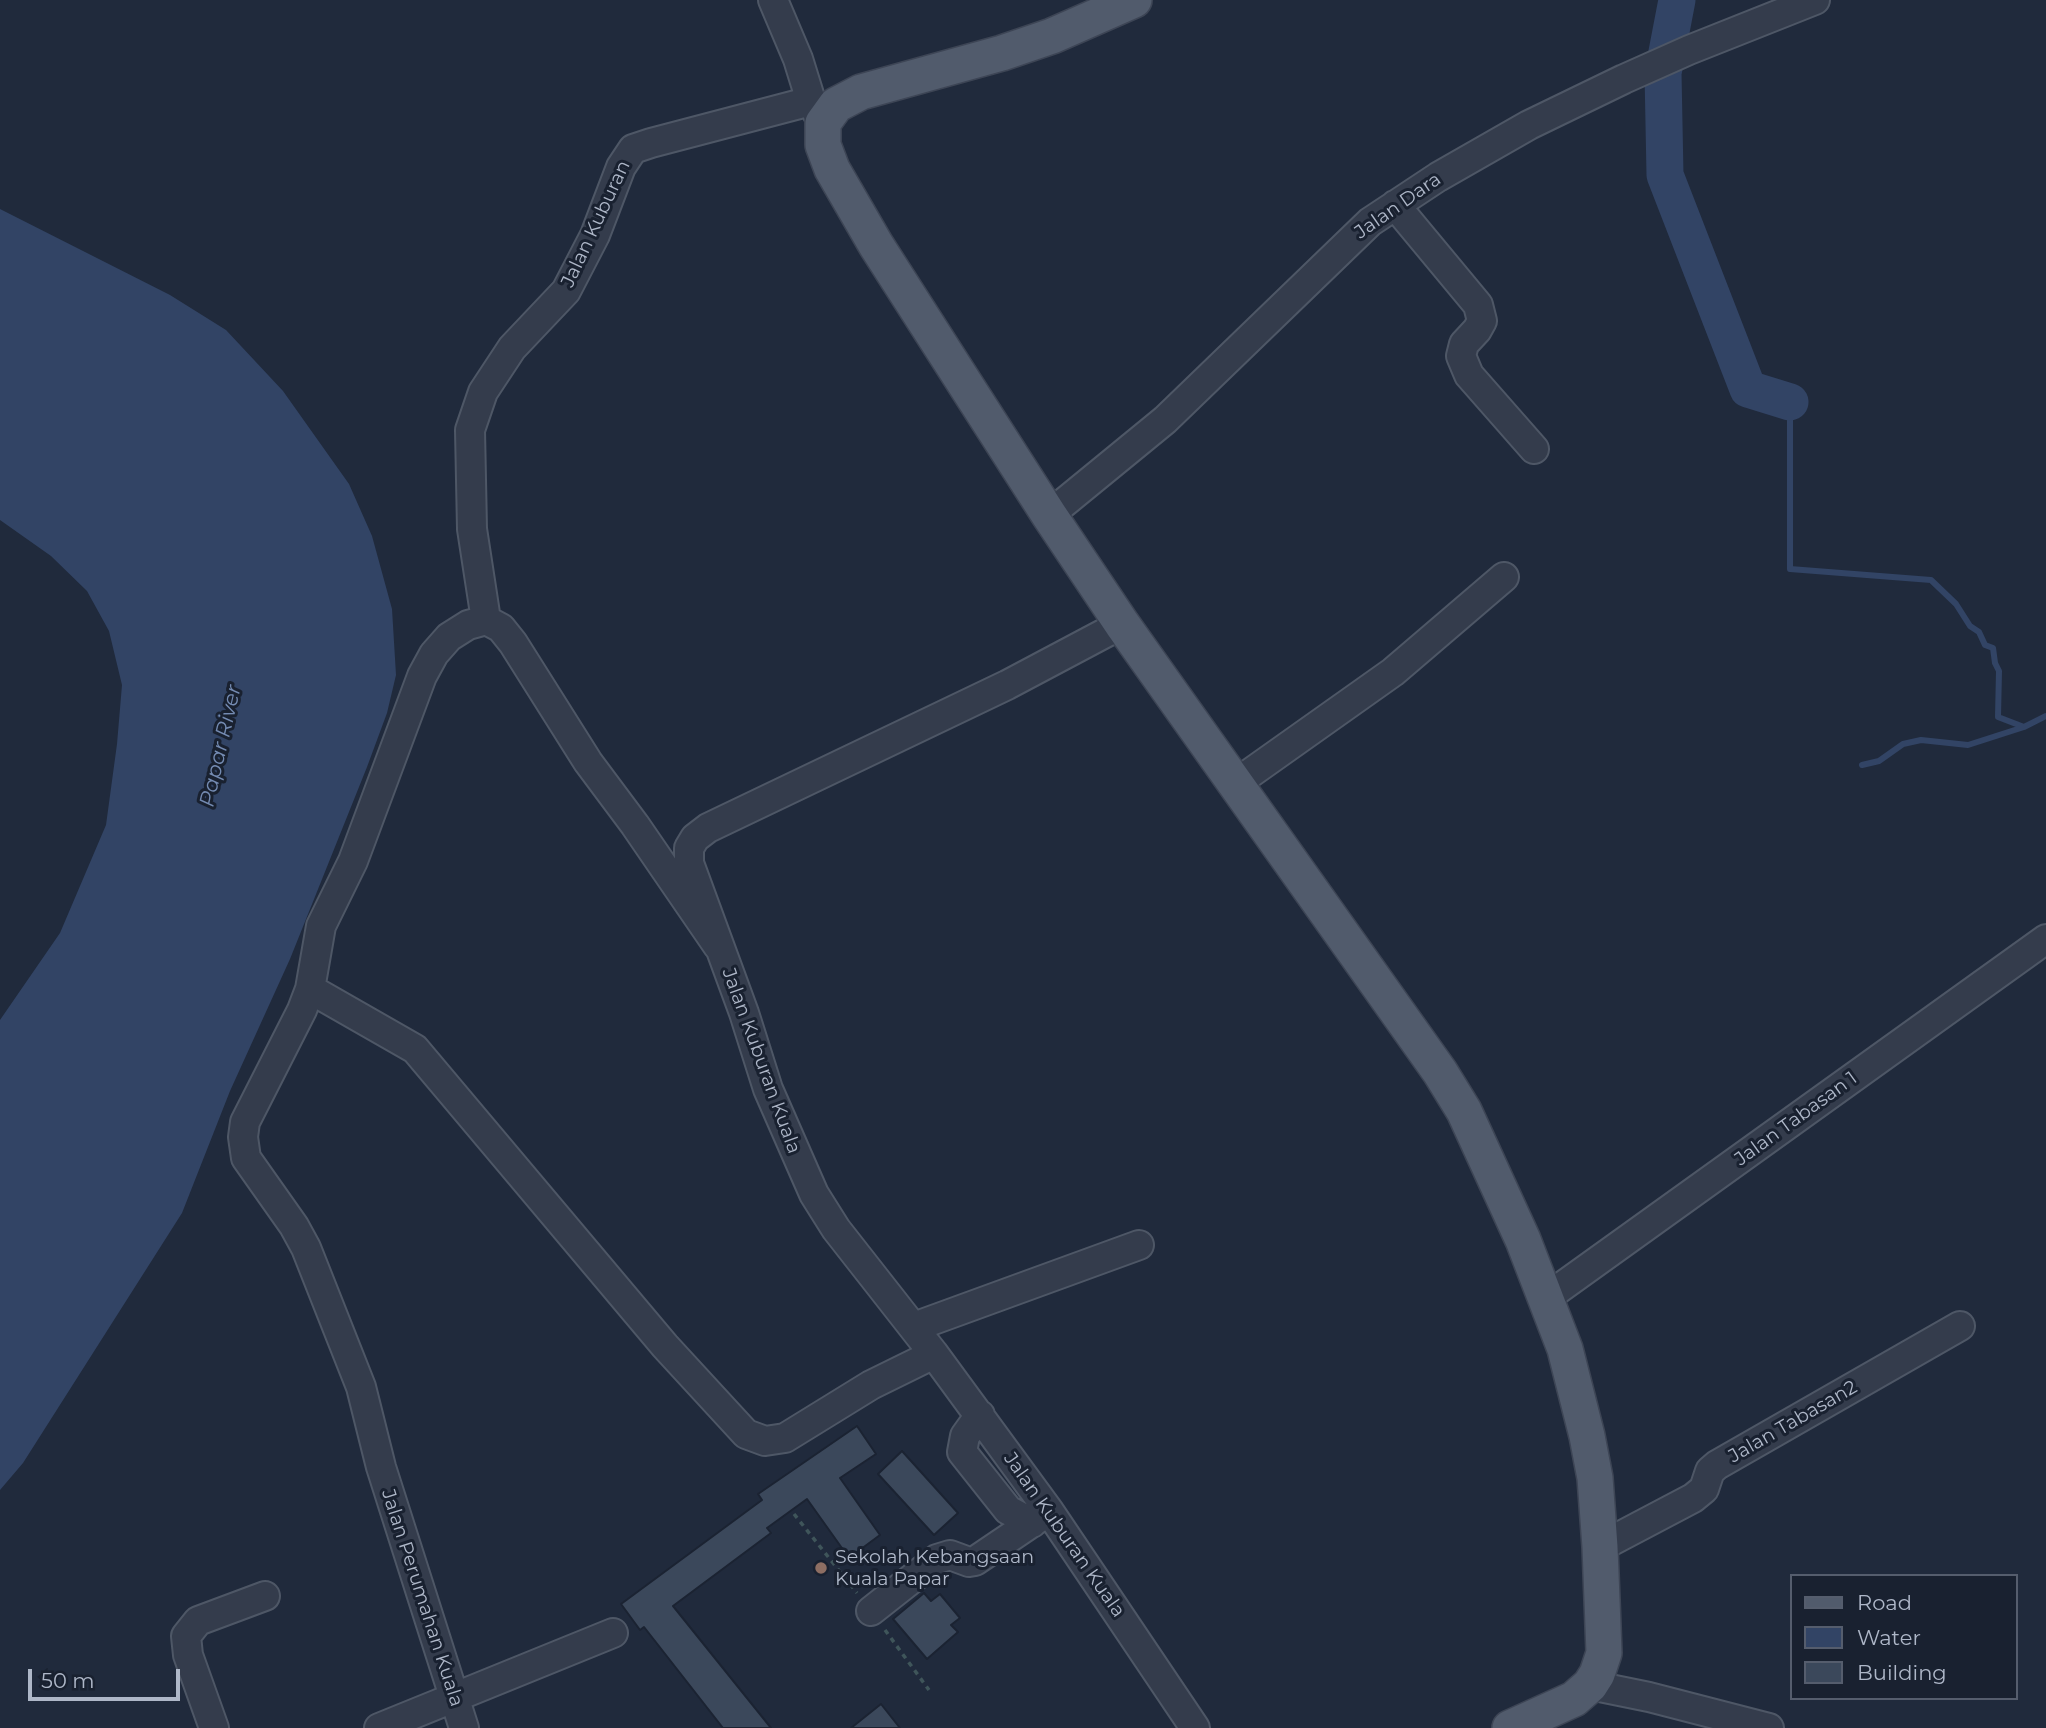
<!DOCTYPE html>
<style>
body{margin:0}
#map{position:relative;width:2046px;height:1728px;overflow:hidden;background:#202a3c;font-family:Montserrat,sans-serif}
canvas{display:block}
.legend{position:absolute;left:1790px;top:1574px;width:228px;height:126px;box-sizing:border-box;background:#192130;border:2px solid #555d6d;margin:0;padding:9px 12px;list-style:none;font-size:21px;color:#aeb7c8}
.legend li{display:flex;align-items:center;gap:14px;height:35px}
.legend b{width:35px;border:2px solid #555d6d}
.scale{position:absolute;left:28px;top:1669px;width:152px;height:32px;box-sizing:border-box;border:4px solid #aeb7c8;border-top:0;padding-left:9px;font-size:21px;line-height:24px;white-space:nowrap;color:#aeb7c8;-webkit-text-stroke:5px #192130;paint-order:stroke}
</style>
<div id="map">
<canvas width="2046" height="1728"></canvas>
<ul class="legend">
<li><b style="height:9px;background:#515b6c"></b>Road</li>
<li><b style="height:19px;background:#324465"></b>Water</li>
<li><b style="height:19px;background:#3b485b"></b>Building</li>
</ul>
<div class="scale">50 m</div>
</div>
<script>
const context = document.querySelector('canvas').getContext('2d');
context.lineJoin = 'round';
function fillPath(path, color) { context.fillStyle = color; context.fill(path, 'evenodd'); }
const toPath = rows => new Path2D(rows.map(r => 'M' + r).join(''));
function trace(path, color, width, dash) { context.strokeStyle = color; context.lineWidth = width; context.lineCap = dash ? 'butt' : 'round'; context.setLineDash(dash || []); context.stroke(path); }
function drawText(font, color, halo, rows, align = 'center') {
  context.font = font + ' Montserrat,sans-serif'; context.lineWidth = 6; context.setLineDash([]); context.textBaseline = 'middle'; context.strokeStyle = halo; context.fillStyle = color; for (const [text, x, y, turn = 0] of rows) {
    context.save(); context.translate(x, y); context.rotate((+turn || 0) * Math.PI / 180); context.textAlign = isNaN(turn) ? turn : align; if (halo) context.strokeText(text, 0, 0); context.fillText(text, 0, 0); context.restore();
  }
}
fillPath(toPath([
 [0,209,170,295,226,330,283,391,349,484,372,536,392,609,396,675,387,713,367,767,290,959,230,1091,182,1213,23,1463,0,1490,0,1020,60,933,106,825,117,744,122,685,109,631,87,591,51,556,0,520]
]), '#324465');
trace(toPath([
 [1790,402,1790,569,1931,580,1956,604,1970,626,1979,632,1985,645,1993,648,1995,663,1999,671,1998,717,2024,727],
 [1862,765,1879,761,1903,744,1921,740,1968,745,2024,727,2046,716]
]), '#324465', 6);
trace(toPath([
 [1677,0,1663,73,1665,175,1748,389,1790,402]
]), '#324465', 37);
const building = toPath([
 [857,1426,876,1454,840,1478,880,1535,849,1558,807,1499,767,1528,771,1533,673,1606,771,1728,723,1728,644,1627,640,1630,621,1604,762,1500,758,1494,857,1426],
 [902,1451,958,1513,934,1535,878,1474,902,1451],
 [924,1593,931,1601,940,1594,960,1618,951,1625,958,1632,927,1659,893,1619,924,1593],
 [881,1704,900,1728,851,1728,881,1704]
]);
fillPath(building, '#3b485b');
trace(building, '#1b2332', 2);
const minor = toPath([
 [773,0,798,59,811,101,820,118],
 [1395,205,1478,305,1482,321,1477,330,1464,344,1461,356,1469,375,1534,449],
 [1049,515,1165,420,1370,222,1438,177,1529,125,1624,79,1689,50,1815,0],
 [486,620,472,529,470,430,483,392,512,348,566,291,595,235,621,167,633,149,651,143,811,101],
 [1122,624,1007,685,708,828,695,838,689,848,689,863,744,1013,768,1089,814,1194,836,1229,934,1354,1049,1511,1195,1728],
 [1235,784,1393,672,1504,577],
 [310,989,415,1049,665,1346,746,1434,765,1441,785,1438,871,1385,934,1354],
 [1546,1298,2046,939],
 [914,1327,1139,1245],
 [980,1415,965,1436,962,1452,1008,1510,1032,1523],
 [1600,1547,1693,1498,1704,1489,1710,1471,1717,1465,1960,1326],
 [871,1611,937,1559,950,1555,969,1562,975,1561,1049,1511],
 [1590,1685,1649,1697,1769,1728],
 [214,1728,188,1655,186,1636,198,1621,265,1596],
 [379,1728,613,1633],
 [464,1728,381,1467,361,1387,306,1248,294,1226,246,1158,243,1137,245,1122,302,1010,310,989,321,926,353,861,422,676,434,654,449,637,468,625,486,620,501,628,513,643,588,762,635,825,718,946]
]);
const major = toPath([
 [1134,0,1052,36,1002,53,861,92,836,105,823,123,823,145,832,169,876,245,1049,515,1122,624,1440,1072,1464,1111,1523,1240,1565,1349,1587,1436,1595,1478,1600,1547,1604,1653,1597,1674,1590,1685,1574,1699,1510,1728]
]);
trace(minor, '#4e5766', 32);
trace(major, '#3d4555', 38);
trace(toPath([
 [794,1514,857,1593],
 [885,1630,929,1690]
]), '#3f555a', 3.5, [5, 5]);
trace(minor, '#343c4c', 28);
trace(major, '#515b6c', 35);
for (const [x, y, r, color] of [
 [821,1568,7,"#8d6e63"]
]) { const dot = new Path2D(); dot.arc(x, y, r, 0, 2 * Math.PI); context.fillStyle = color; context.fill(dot); trace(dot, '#192130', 2.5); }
drawText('19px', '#aeb7c8', '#192130', [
 ["Jalan Dara",1398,206,-35],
 ["Jalan Kuburan",596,224,-65],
 ["Jalan Kuburan Kuala",761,1061,70],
 ["Jalan Tabasan 1",1796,1119,-36],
 ["Jalan Tabasan2",1793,1422,-30],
 ["Jalan Kuburan Kuala",1064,1535,55],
 ["Jalan Perumahan Kuala",422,1598,72]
]);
drawText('19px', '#aeb7c8', '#192130', [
 ["Sekolah Kebangsaan",835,1557],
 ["Kuala Papar",835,1579]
], 'left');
drawText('italic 21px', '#748bb2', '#192130', [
 ["Papar River",221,746,-77]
]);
</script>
